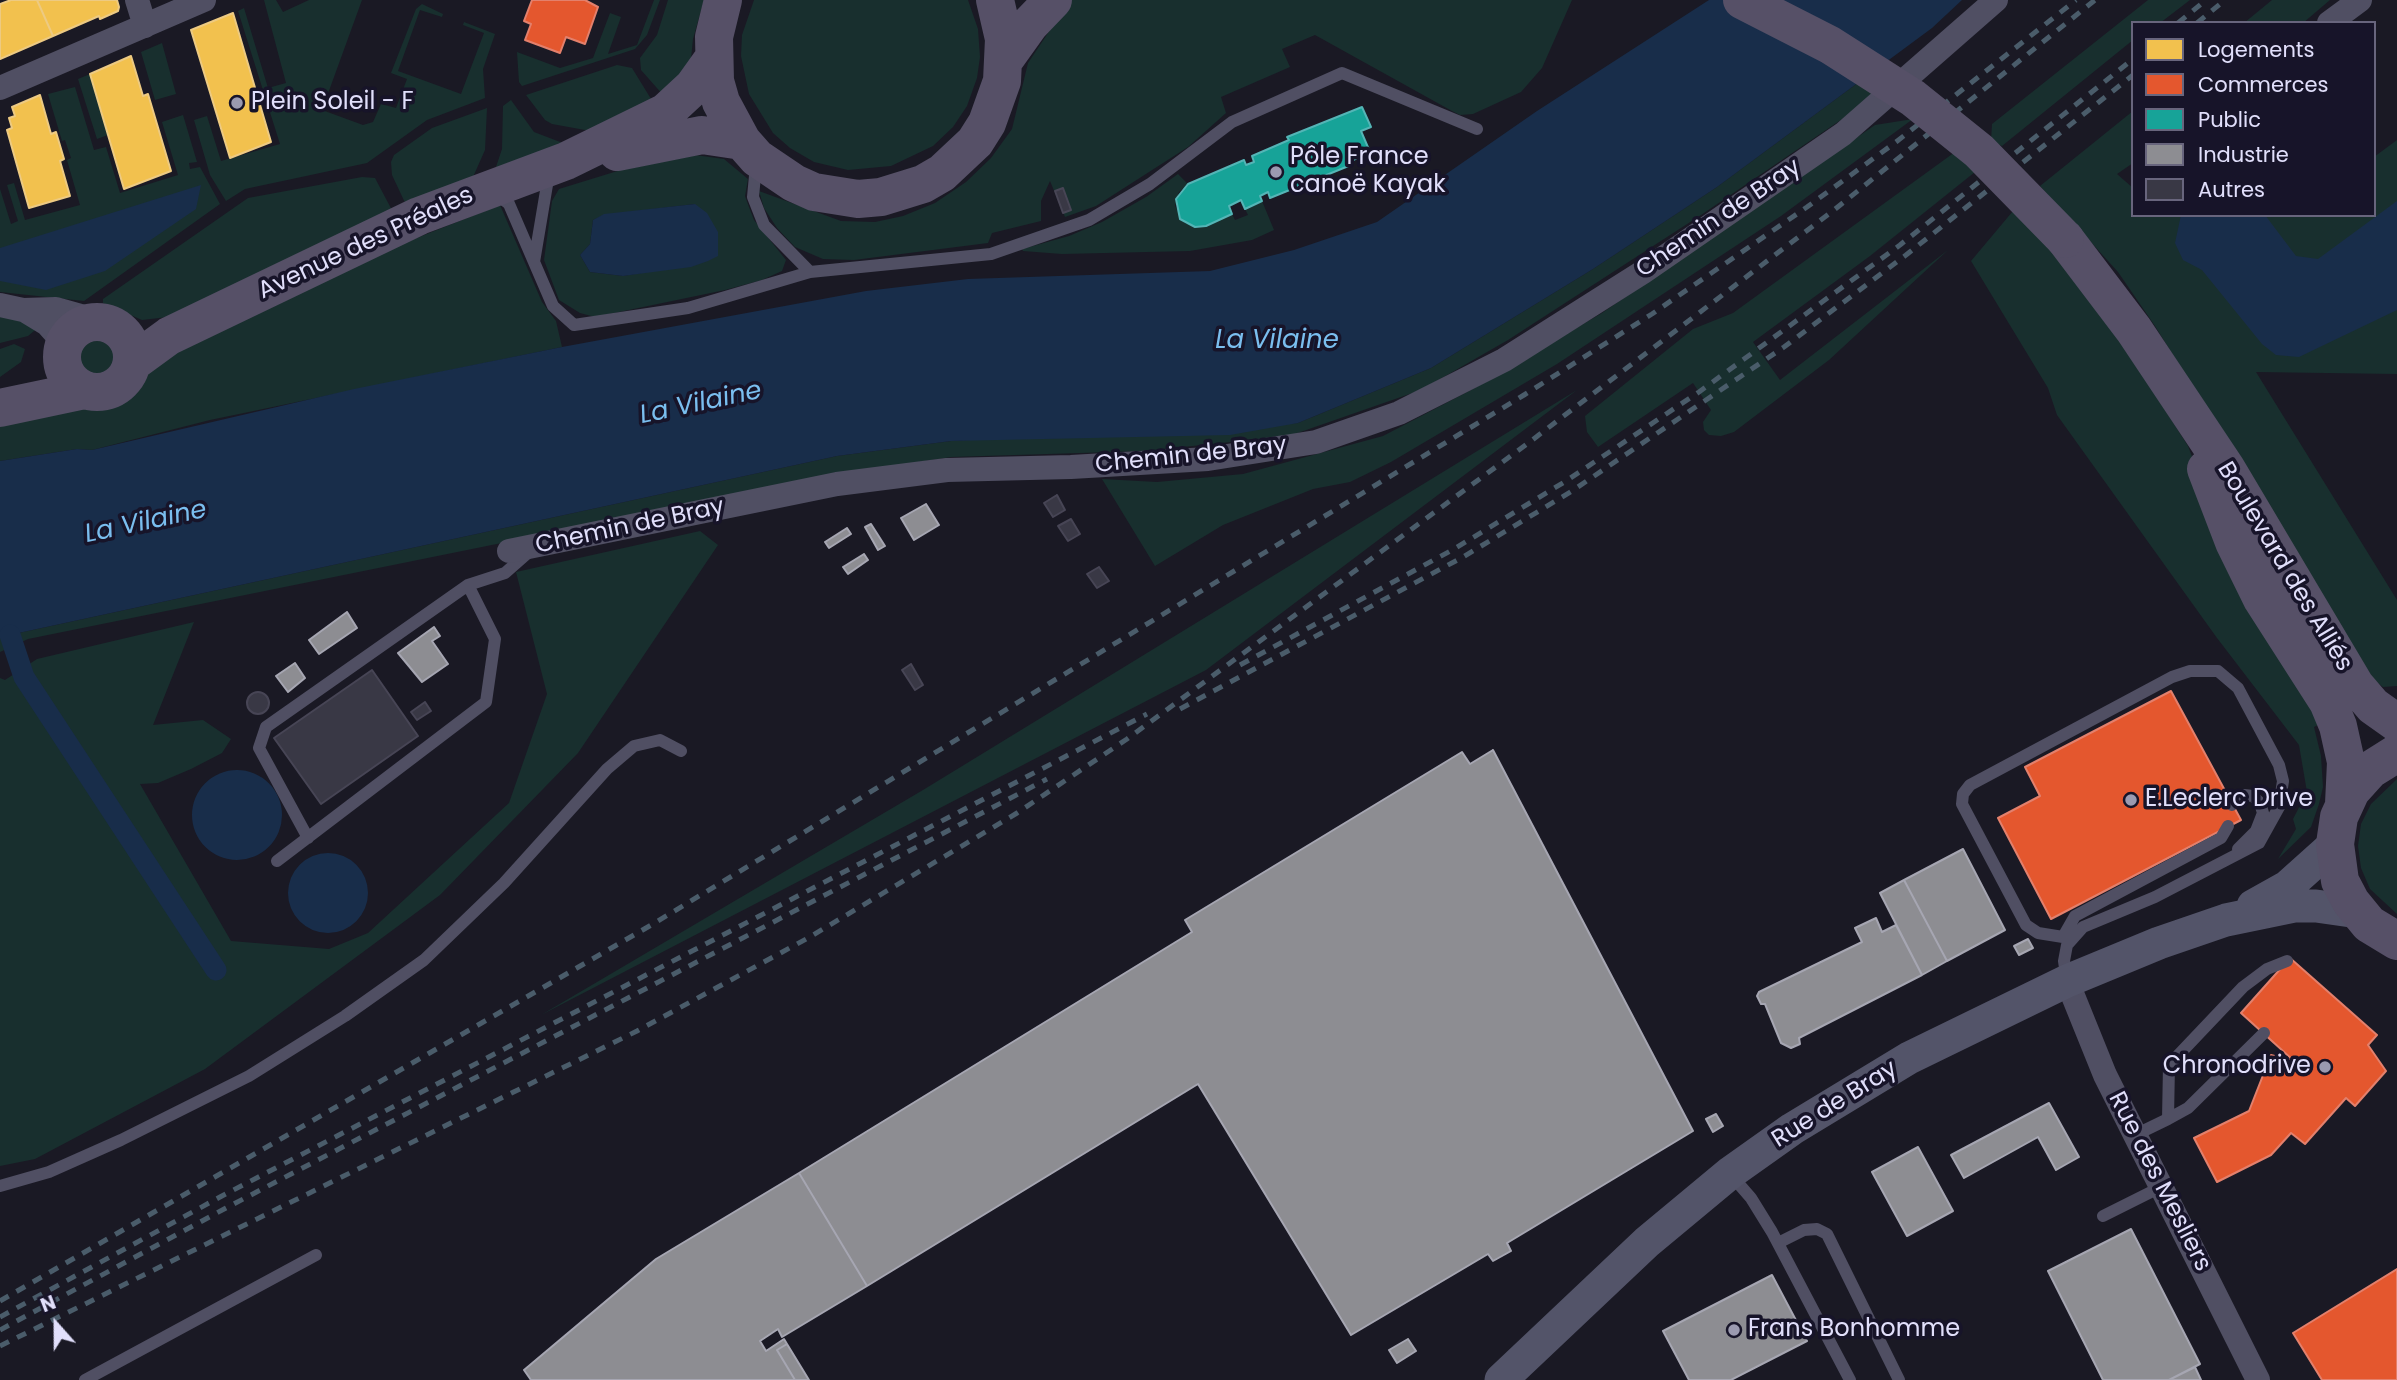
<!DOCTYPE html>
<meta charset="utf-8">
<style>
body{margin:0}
#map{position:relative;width:2397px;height:1380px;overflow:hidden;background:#1a1924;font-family:Poppins,sans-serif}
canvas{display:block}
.legend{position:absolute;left:2131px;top:21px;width:245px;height:196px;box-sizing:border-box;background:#171429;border:2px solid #68657d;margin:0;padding:9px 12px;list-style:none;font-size:21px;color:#e1dffb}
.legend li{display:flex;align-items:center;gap:14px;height:35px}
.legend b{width:35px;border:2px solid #68657d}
.north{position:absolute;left:21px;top:1289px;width:70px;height:70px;-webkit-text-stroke:5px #171429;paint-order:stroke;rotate:339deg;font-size:19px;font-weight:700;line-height:28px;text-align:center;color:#e1dffb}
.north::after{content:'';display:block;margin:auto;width:24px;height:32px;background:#e1dffb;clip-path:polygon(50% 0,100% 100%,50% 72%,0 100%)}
</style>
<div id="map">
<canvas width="2397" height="1380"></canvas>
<ul class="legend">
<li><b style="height:19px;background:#f2c14e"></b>Logements</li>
<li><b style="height:19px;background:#e4572e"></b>Commerces</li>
<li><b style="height:19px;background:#17a398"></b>Public</li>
<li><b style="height:19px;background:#8d8d92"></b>Industrie</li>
<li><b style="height:19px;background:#393845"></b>Autres</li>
</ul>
<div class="north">N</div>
</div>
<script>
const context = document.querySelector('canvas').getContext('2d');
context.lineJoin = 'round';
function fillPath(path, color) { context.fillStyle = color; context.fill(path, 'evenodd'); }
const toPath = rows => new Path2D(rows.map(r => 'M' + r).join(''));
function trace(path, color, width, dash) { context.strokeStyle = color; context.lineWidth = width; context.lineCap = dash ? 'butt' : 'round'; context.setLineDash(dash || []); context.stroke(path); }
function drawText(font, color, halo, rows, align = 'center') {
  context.font = font + ' Poppins,sans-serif'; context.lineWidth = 7; context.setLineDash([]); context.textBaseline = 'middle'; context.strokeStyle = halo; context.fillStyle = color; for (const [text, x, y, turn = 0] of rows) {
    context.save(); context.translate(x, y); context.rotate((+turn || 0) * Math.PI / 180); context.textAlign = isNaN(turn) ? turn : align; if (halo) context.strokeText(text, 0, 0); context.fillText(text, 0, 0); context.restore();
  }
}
fillPath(toPath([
 [264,0,276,0,283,12,309,0,362,0,322,110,363,125,373,122,381,104,396,108,407,79,391,73,416,9,422,4,443,14,442,17,420,10,398,71,461,94,484,33,463,25,464,22,495,34,483,69,485,98,427,120,367,163,245,189,226,201,210,175,194,120,207,116,221,161,280,144,238,11,244,8,268,88,286,83],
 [654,0,660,0,647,35,635,49,632,50,522,86,519,82,517,52,560,68,593,58,610,13,621,17,608,54,637,45],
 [668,0,704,0,693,39,691,59,664,96,641,70,640,58,657,35],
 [754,0,968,0,978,29,980,57,977,78,967,106,953,127,933,146,891,166,848,170,814,162,790,148,773,133,749,94,741,56,742,35],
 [1070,0,1572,0,1542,68,1521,92,1473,114,1460,115,1452,111,1315,35,1282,49,1290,67,1221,97,1226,113,1188,147,1096,206,1065,217,1050,181,1041,201,1041,221,992,233,988,243,854,260,823,259,795,247,777,228,764,208,759,191,841,221,875,222,903,216,935,203,966,182,991,158,1012,129,1028,63],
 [2148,0,2190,0,2160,23,2133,23,2133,40,2002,146,1991,141,1992,124],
 [2272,0,2330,0,2303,23,2244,23],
 [162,43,176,94,155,100,141,52],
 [617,65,632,68,656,107,596,132,552,124,545,120,526,95],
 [90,74,108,135,97,139,78,79],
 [1859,82,1879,94,1701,215,1508,340,1421,390,1289,436,1144,451,951,457,842,474,28,639,0,652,0,637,837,456,951,441,1298,423,1431,368,1593,269,1717,187],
 [75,87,94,150,106,147,120,193,178,175,162,122,183,115,197,162,189,163,190,169,200,167,220,204,84,301,0,292,0,189,11,224,18,221,7,185,14,183,25,220,80,205,67,160,71,158,65,140,62,141,48,94],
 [511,100,534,132,568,145,493,176,502,149,503,106],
 [487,108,485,150,473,177,408,209,392,175,391,162,394,155,432,128],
 [2133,111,2133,163,2117,174,2133,188,2133,215,2374,215,2374,157,2397,140,2397,374,2256,372,2397,600,2397,686,2383,687,2374,680,2155,326,2118,272,2040,186],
 [1913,119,1781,216,1557,364,1391,462,1350,482,1313,489,1223,525,1155,566,1102,479,1157,482,1243,474,1383,436,1471,390,1602,313,1875,125],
 [1955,152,1975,172,1870,256,1753,342,1780,380,1948,250,1829,360,1734,432,1721,436,1709,435,1704,430,1703,422,1711,410,1693,383,1598,447,1587,432,1585,416,1693,329,1733,313],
 [695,155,724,159,748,179,745,196,749,207,754,220,786,260,782,271,762,280,725,290,595,317,580,313,559,300,544,260,552,201,559,189,624,169],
 [695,204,665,269,623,276,590,272,580,255,590,244,593,220,604,215],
 [1178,174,1188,184,1179,192,1175,206,1185,223,1200,227,1232,214,1235,220,1248,215,1245,209,1262,201,1274,230,1252,240,1190,251,1062,254,1023,251,1022,249,1069,236,1102,222,1146,197],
 [362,177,375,178,394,214,168,317,142,320,103,303,103,299,248,198],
 [500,205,542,302,556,321,562,347,210,420,92,450,77,449,0,461,0,425,77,406,97,407,124,401,136,394,150,369,160,360,404,243],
 [2013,211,2082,279,2188,446,2228,550,2322,723,2314,727,2321,756,2323,787,2319,804,2311,827,2278,859,2296,829,2293,819,2307,792,2299,745,2217,638,2057,415,2048,388,1971,261],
 [0,316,40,326,28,336,0,343],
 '79 356a18 18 0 1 1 36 0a18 18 0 1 1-36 0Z',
 [14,344,25,349,21,362,0,377,0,349],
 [1577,390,1206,670,541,1015,923,790],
 [700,531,718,545,578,753,440,895,205,1069,35,1159,0,1166,0,678,5,680,37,659,194,622,153,725,203,720,231,739,222,753,191,769,158,783,140,784,231,941,329,949,368,933,509,803,547,694,516,572],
 [2397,779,2397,914,2370,889,2361,868,2358,846,2361,824,2371,804]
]), '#182f2e');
fillPath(toPath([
 [1709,0,1962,0,1932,28,1717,187,1593,269,1431,368,1298,423,1230,435,951,441,837,456,0,637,0,461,77,449,92,450,354,389,562,347,866,291,968,279,1210,271,1294,250,1377,222,1537,111],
 [201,185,196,209,105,271,46,290,0,281,0,248],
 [2397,201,2397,310,2299,357,2276,355,2262,344,2202,270,2183,260,2175,243,2181,215,2265,215,2296,256,2318,259],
 [695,204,707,213,718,232,718,256,708,261,691,267,623,276,590,272,580,255,590,244,593,220,604,214],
 '192 815a45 45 0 1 1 90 0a45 45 0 1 1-90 0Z',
 '288 893a40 40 0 1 1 80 0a40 40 0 1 1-80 0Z'
]), '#182d4a');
const homes = toPath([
 [11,0,37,0,53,36,0,59,0,4,11,0],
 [37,0,117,0,119,7,118,11,100,19,99,16,53,36,37,0],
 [233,13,271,142,230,158,191,30,233,13],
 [131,56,143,96,148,94,171,171,124,189,90,74,131,56],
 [40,95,51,134,56,132,64,159,60,161,70,196,29,208,7,130,12,128,9,118,15,116,12,107,40,95]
]);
fillPath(homes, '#f2c14e');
trace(homes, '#edca82', 2);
const shops = toPath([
 [532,0,585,0,598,7,585,44,566,37,560,53,525,40,531,24,524,21,532,0],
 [2171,691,2241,820,2051,919,1998,818,2040,796,2025,767,2171,691],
 [2290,958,2377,1035,2368,1045,2386,1071,2355,1106,2346,1098,2305,1144,2291,1133,2271,1155,2217,1182,2194,1138,2249,1111,2271,1055,2294,1061,2241,1013,2290,958],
 [2397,1269,2397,1380,2322,1380,2293,1333,2397,1269]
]);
fillPath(shops, '#e4572e');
trace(shops, '#e3806c', 2);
const public = toPath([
 [1362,107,1371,127,1361,131,1370,152,1349,162,1351,165,1270,198,1268,192,1260,196,1262,201,1245,209,1241,200,1229,206,1232,214,1206,226,1195,227,1180,219,1176,199,1188,184,1244,160,1246,165,1254,162,1252,156,1289,140,1287,137,1362,107]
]);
fillPath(public, '#17a398');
trace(public, '#54b5b6', 2);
const industry = toPath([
 [926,504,939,525,914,540,901,518,926,504],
 [871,524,885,546,878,550,865,527,871,524],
 [847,528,851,534,829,548,825,542,847,528],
 [864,554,868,560,848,574,843,567,864,554],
 [347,612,357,628,319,654,309,640,347,612],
 [434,627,440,636,432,641,448,664,422,682,398,653,434,627],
 [295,663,305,678,288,692,276,676,295,663],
 [1493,750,1693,1131,1507,1243,1511,1251,1493,1261,1488,1254,1351,1335,1198,1084,867,1286,799,1173,1192,932,1185,920,1462,752,1470,764,1493,750],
 [1963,849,2005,930,1947,961,1904,880,1963,849],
 [1904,880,1947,961,1922,975,1880,893,1904,880],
 [1876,918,1882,932,1896,925,1922,975,1799,1038,1800,1044,1791,1048,1781,1043,1765,1004,1761,1004,1757,996,1759,992,1862,942,1855,928,1876,918],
 [2028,939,2033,948,2019,955,2014,946,2028,939],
 [2049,1103,2079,1157,2056,1170,2038,1137,1964,1178,1951,1155,2049,1103],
 [1716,1114,1723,1126,1713,1132,1706,1119,1716,1114],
 [1918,1147,1953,1211,1907,1236,1872,1172,1918,1147],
 [799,1173,867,1286,782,1337,778,1329,760,1341,766,1351,784,1339,787,1344,777,1350,795,1380,531,1380,524,1370,656,1259,799,1173],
 [2131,1229,2200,1364,2169,1380,2103,1380,2048,1271,2131,1229],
 [1772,1275,1807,1341,1731,1380,1689,1380,1663,1331,1772,1275],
 [1408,1339,1416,1351,1397,1363,1389,1350,1408,1339],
 [787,1344,809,1380,795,1380,777,1350,787,1344],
 [2195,1367,2201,1380,2169,1380,2195,1367]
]);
fillPath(industry, '#8d8d92');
trace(industry, '#a6a6b2', 2);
trace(toPath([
 [10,635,24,677,216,970]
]), '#182d4a', 21);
const building = toPath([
 [1063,188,1071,210,1063,213,1055,191,1063,188],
 [1057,495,1065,510,1053,517,1044,503,1057,495],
 [1071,519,1080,534,1068,541,1058,526,1071,519],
 [1099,567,1109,581,1097,588,1087,574,1099,567],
 [911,664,923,685,915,690,902,670,911,664],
 [372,670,418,736,321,804,274,738,372,670],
 '247 703a11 11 0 1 1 22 0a11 11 0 1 1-22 0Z',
 [425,702,431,711,417,720,411,712,425,702]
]);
fillPath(building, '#393845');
trace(building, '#474555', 2);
trace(toPath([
 [756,165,753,197,764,225,810,272],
 [497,195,509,204,553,306,574,325,688,308,810,272,991,254,1089,220,1150,184,1232,122,1342,73,1477,129],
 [534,262,549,173],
 [2232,805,2244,795,2253,796,2260,803,2263,813,2256,831,2238,849],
 [308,838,259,748,266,727,468,585,505,573,530,551],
 [277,861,486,702,495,639,468,585],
 [2063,937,2038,933,2026,925,1962,804,1963,794,1970,785,2172,677,2190,671,2218,671,2238,688,2279,765,2283,781,2279,807,2259,843,2155,897,2083,927,2067,945,2064,961,2067,981],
 [2063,937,2075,916,2221,838,2228,826],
 [2264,1033,2188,1108,2168,1119,2169,1065,2243,987,2267,969,2287,961],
 [2135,1135,2168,1119],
 [1731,1175,1751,1198,1772,1232,1850,1380],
 [0,1186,49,1172,121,1140,249,1076,345,1016,424,960,504,883,607,769,634,746,660,740,681,751],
 [2103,1216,2161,1187],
 [1778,1243,1804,1230,1817,1229,1827,1234,1899,1380],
 [85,1380,316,1255]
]), '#504f63', 12);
trace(toPath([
 [137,0,145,26],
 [2329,23,2360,0],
 [0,88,204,0],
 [0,305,23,310,56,309,99,321],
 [24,310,47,324,64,343],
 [509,551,837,484,947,470,1071,467,1208,459,1316,442,1399,413,1504,360,1643,272,1843,134,1996,0],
 [2067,981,2105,1075,2258,1380]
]), '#504f63', 24);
trace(toPath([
 [2253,906,2287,887,2335,844],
 [1501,1380,1647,1242,1730,1173,1792,1129,1909,1058,2067,981,2159,943,2226,920,2294,906,2316,906,2358,912]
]), '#535469', 33);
trace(toPath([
 [723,0,714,37,715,81,721,102,742,141,757,158,794,183,814,192,858,199,881,197,923,184,942,173,975,142,987,123,1002,81,1004,39,995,0],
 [1005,59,1030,24,1053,0],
 [617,152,702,135,742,141],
 [2065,239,2134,330,2226,468,2355,685,2373,706,2397,723],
 '62 357a35 35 0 1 1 70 0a35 35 0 1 1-70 0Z',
 [132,363,169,336,419,216,566,161,666,112,693,87,713,59],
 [0,408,85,390],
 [2206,469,2234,542,2262,599,2328,702,2338,726,2346,762,2344,804],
 [2397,753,2370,770,2351,791,2339,817,2335,844,2340,881,2351,902,2369,924,2397,941]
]), '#565067', 38);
trace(toPath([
 [2178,23,2206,0],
 [2197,23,2225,0],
 [1240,665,1454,549,1566,481,1699,392,1900,245,2133,59],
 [1180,709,1463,557,1572,491,1784,347,1906,255,2133,75],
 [0,1301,653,924,1524,395,1652,314,1807,207,1896,142,2076,0],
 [0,1317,220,1197,1147,714],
 [0,1330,226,1208,1047,779],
 [0,1346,637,1031,808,938,1017,813,1127,739,1527,444,1834,210,2095,0]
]), '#4a5c6a', 5, [10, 9]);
trace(toPath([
 [1742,0,1830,45,1913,98,1979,151,2065,239]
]), '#565067', 38);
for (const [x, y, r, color] of [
 [237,103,7,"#9b9ab0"],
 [1276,172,7,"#9b9ab0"],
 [2131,800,7,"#9b9ab0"],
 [2325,1067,7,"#9b9ab0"],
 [1734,1330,7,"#9b9ab0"]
]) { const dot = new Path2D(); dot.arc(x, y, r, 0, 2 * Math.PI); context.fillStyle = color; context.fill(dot); trace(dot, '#171429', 2.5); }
drawText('24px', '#e1dffb', '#171429', [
 ["Plein Soleil - F",251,103],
 ["Pôle France",1290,158],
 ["canoë Kayak",1290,186],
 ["E.Leclerc Drive",2145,800],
 ["Chronodrive",2311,1067,"right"],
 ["Frans Bonhomme",1748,1330]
], 'left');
drawText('24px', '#e1dffb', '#171429', [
 ["Chemin de Bray",1719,219,-34],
 ["Avenue des Préales",366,244,-25],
 ["Chemin de Bray",1191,456,-6],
 ["Chemin de Bray",630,527,-12],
 ["Boulevard des Alliés",2284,567,59],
 ["Rue de Bray",1835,1105,-32],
 ["Rue des Mesliers",2159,1182,63]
]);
drawText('italic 26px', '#7abeef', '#171429', [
 ["La Vilaine",1277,341],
 ["La Vilaine",701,404,-12],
 ["La Vilaine",146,523,-12]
]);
</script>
